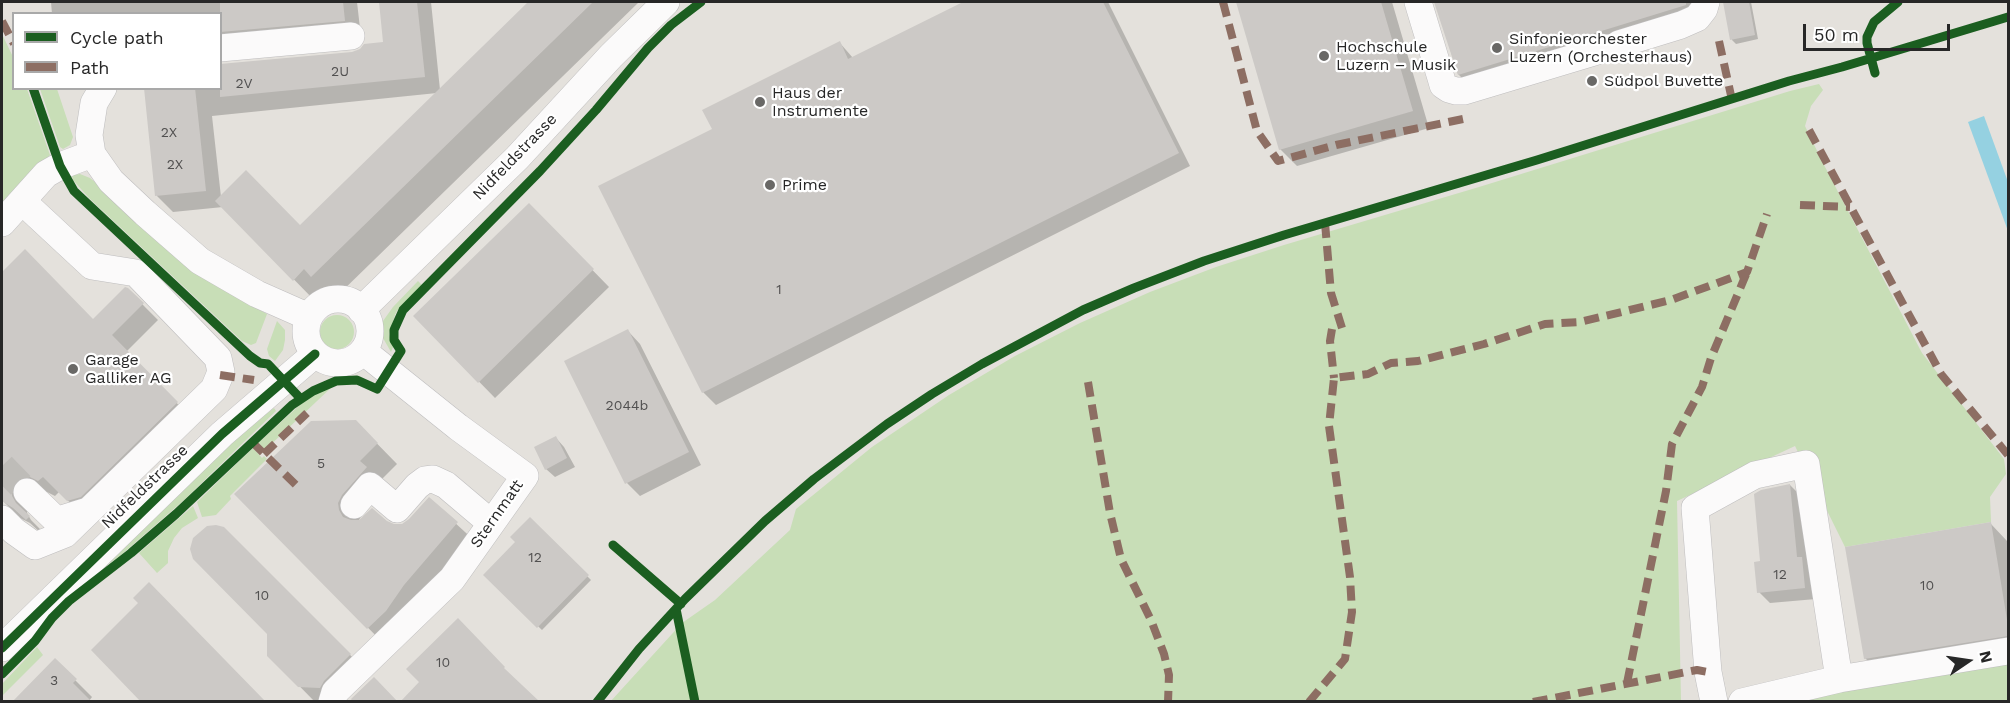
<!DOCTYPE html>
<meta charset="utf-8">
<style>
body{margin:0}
#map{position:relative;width:2010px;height:703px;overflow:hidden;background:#e4e1dc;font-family:"Work Sans",sans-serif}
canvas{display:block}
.frame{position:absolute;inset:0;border:3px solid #272727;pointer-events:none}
.legend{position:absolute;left:12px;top:12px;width:210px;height:78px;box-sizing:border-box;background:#fff;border:2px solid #a9a9a9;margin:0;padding:8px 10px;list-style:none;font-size:18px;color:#272727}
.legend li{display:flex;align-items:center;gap:12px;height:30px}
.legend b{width:30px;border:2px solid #a9a9a9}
.north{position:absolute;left:1938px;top:631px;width:60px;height:60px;-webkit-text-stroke:4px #fff;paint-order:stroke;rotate:77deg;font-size:16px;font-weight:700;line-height:24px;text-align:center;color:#272727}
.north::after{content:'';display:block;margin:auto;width:21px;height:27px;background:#272727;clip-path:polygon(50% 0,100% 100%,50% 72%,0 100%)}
.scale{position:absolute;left:1803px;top:24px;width:147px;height:27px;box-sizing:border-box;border:3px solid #272727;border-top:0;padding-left:8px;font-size:18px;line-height:21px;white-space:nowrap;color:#272727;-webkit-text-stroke:4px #fff;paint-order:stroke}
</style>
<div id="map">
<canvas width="2010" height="703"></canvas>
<div class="frame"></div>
<ul class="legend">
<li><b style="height:8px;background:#1b5e20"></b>Cycle path</li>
<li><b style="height:8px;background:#8d6e63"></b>Path</li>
</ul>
<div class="north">N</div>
<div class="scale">50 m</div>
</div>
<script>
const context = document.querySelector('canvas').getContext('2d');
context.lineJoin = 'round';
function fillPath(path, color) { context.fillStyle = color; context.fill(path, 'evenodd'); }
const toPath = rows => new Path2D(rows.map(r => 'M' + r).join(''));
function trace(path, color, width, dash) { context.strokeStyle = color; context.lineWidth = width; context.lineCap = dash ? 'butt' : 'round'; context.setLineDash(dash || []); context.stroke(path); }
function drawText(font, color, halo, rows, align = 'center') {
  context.font = font + ' "Work Sans",sans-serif'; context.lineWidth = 4.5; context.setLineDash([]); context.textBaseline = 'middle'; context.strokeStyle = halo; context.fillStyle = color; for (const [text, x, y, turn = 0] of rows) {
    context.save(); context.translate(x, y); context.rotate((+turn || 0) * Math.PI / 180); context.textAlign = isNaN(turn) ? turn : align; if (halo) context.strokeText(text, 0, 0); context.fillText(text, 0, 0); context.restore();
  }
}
fillPath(toPath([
 [2,34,13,57,14,88,27,89,50,155,2,205],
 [1819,84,1823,90,1811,106,1805,126,1823,163,1922,353,2004,459,2006,474,1990,497,1991,522,1845,547,1795,446,1677,501,1681,701,610,702,682,623,715,600,790,530,796,509,872,447,949,395,1015,356,1080,323,1150,292,1216,267,1284,245,1479,187,1790,91],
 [40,89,57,89,73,137,70,145,63,149,60,147],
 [80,174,90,178,100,186,242,299,267,314,256,343,251,345,242,341,89,198,73,180,72,176,73,175],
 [418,281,422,285,397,311,395,315,389,334,393,347,391,352,383,338,383,321,393,307],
 '320 332a17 17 0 1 1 34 0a17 17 0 1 1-34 0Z',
 [277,321,285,330,285,340,283,350,275,361,269,356,267,349],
 [334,385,264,451,257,444,303,402,318,392],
 [274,408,276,411,184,500,121,555,76,588,223,446],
 [253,448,262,458,264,456,267,459,230,496,231,499,216,515,202,517,197,502],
 [193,506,198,518,182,528,174,538,168,551,168,563,157,573,139,553],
 [37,647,43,655,2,696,2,684],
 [2008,660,2008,701,1789,702]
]), '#c8deb7');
fillPath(toPath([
 [1984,116,2008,182,2008,231,1968,122]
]), '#95d1e1');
fillPath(toPath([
 [51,2,357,2,361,37,222,58,221,65,353,53,385,43,380,2,431,2,440,90,530,2,639,2,335,298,328,291,317,303,223,207,173,212,157,196,146,88,220,88,220,14,52,14],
 [437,93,300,227,221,197,212,116],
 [966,2,1108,2,1190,166,716,405,703,392,714,130,839,42,853,58],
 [1237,2,1392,2,1429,128,1297,166,1280,149],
 [1435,2,1701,2,1706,18,1475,91,1458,74],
 [1724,2,1751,2,1758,39,1736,44,1732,40],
 [529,205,609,287,495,398,415,316],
 [25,251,93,320,128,289,144,306,158,320,127,351,192,419,84,516,59,492,55,496,47,492,38,492,27,505,27,513,31,520,44,533,43,535,30,523,20,518,2,500,2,274],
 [628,331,640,344,701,465,640,496,627,483],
 [355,421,397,464,379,482,358,522,402,525,410,520,429,499,477,543,388,648,236,494],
 [556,438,564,447,575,467,555,477,546,469],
 [1790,485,1801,496,1808,564,1813,570,1816,599,1770,603,1759,592,1762,563],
 [530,519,591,580,542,630,485,575,517,542],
 [1991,524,2007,541,2008,548,2008,655,1882,675,1865,658],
 [224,528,367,672,338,702,315,702,269,655,269,633],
 [55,660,92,697,89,701,14,702]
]), '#0003');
fillPath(toPath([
 [220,2,343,2,345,21,220,32],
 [379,2,417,2,425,77,220,97,220,64,352,52,360,49,364,44,383,42],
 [528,2,593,2,311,277,304,269,293,281,215,201,246,170,300,225],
 [963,2,1103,2,1179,153,702,393,598,186,712,129,702,110,840,41,848,59],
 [1236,2,1381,2,1413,111,1279,150],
 [1434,2,1686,2,1686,5,1458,75],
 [1723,2,1749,2,1755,35,1730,40],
 [144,88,195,88,206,191,155,196],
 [529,203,594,269,478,383,413,316],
 [25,249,93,319,125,287,128,288,144,303,112,335,178,402,81,497,67,501,43,477,38,481,30,477,23,477,16,481,12,488,12,496,16,503,30,516,26,520,13,508,2,501,2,272],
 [628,329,689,452,625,484,564,361],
 [356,420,378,443,360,461,367,467,342,495,338,503,339,510,343,517,351,520,359,520,372,508,387,521,394,524,402,524,409,519,429,497,458,522,404,585,386,611,367,629,234,494,311,421],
 [556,436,567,458,545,470,534,447],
 [1790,484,1797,557,1802,557,1805,588,1757,593,1754,562,1760,561,1754,494,1761,490],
 [530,517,589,575,537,628,483,575,515,542,510,537],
 [1991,522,2008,626,2008,636,1864,659,1845,547],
 [216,525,224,527,351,654,324,681,320,688,298,687,267,656,267,634,193,559,190,549,193,538,207,526],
 [149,582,266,702,141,702,91,650,138,603,133,598],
 [458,618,505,667,504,668,540,702,400,702,419,682,406,669],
 [55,658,77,679,73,683,92,702,12,702],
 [374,677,377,680,398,702,353,702,351,699]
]), '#ccc9c6');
trace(toPath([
 [2,466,27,492]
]), '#bebcb8', 27, [27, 14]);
const minor = toPath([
 [1418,2,1441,78,1443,85,1449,89,1456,91,1464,91,1607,48],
 [1619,44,1681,25,1697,18,1704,9,1706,2],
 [220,48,351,36],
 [92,154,89,135,94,103,103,88],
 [2,223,46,174,60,166,92,154,111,181,145,213,200,261,257,294,309,317],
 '306 331a32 32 0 1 1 64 0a32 32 0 1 1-64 0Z',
 [361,310,517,158,611,56,666,2],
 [27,492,54,518,62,519,88,511],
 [354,505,370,486,397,509,417,486,425,480,433,479,446,485,491,523],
 [2,519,14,531,35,546,65,534,214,389,221,372,218,358,136,273,92,266,22,201],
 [2,648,222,434,315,354],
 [332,702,335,692,452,579,525,476,458,427,363,351],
 [1714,702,1708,672,1695,508,1755,475,1806,464,1839,679,2008,651],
 [1742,702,1839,679]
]);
trace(minor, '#bebdbe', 28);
trace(minor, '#fbfafa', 27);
trace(toPath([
 [1223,2,1257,131,1278,161,1336,145,1463,119],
 [2,21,14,44],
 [1719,41,1732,100],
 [1809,130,1941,374,2008,455],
 [1800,205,1850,207],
 [1325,223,1331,293,1342,328],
 [1332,329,1330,341,1334,378],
 [220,375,254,380],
 [1088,382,1110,513,1121,559,1151,620,1164,654,1169,675,1168,702],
 [252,442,299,488],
 [264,454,307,413],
 [1627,683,1666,491,1672,444,1702,387,1711,358,1747,272],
 [1309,702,1345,659,1352,612,1350,577,1329,426,1334,378,1368,374,1391,363,1418,361,1484,344,1545,324,1580,322,1671,300,1747,272,1767,214],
 [1533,702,1697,670,1708,672]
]), '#8d6e63', 8, [15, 8]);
trace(toPath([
 [1875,73,1867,43,1867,37,1874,22,1898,2],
 [33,88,60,166,74,191,250,356,260,363,268,364,301,399],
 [613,545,681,604],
 [676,609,695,702],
 [2,648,222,434,315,354],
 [2,674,35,641,52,618,69,601,131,553,176,514,292,405,313,391,336,381,357,380,377,389,401,351,394,340,394,330,403,310,540,171,596,110,648,48,671,25,701,2],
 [597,702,639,649,685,599,765,521,814,479,887,424,932,394,982,364,1083,310,1134,288,1204,261,1284,235,1537,160,1789,81,1842,67,2008,17]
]), '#1b5e20', 9);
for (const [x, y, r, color] of [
 [1497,48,6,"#696866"],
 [1324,56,6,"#696866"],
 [1592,81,6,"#696866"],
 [760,102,6,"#696866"],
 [770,185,6,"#696866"],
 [73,369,6,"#696866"]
]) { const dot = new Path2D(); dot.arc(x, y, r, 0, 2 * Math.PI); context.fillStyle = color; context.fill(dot); trace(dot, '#fff', 2); }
drawText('14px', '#515050', null, [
 ["2U",340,72],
 ["2V",244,84],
 ["2X",169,133],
 ["2X",175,165],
 ["1",779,290],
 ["2044b",627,406],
 ["5",321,464],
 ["12",535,558],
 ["12",1780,575],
 ["10",1927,586],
 ["10",262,596],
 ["10",443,663],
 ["3",54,681]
]);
drawText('16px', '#272727', '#fff', [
 ["Sinfonieorchester",1509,39],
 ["Luzern (Orchesterhaus)",1509,57],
 ["Hochschule",1336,47],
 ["Luzern – Musik",1336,65],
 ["Südpol Buvette",1604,81],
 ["Haus der",772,93],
 ["Instrumente",772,111],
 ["Prime",782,185],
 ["Garage",85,360],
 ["Galliker AG",85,378]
], 'left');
drawText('16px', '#272727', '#fff', [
 ["Nidfeldstrasse",515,157,-46],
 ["Nidfeldstrasse",145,487,-44],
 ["Sternmatt",497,514,-55]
]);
</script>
